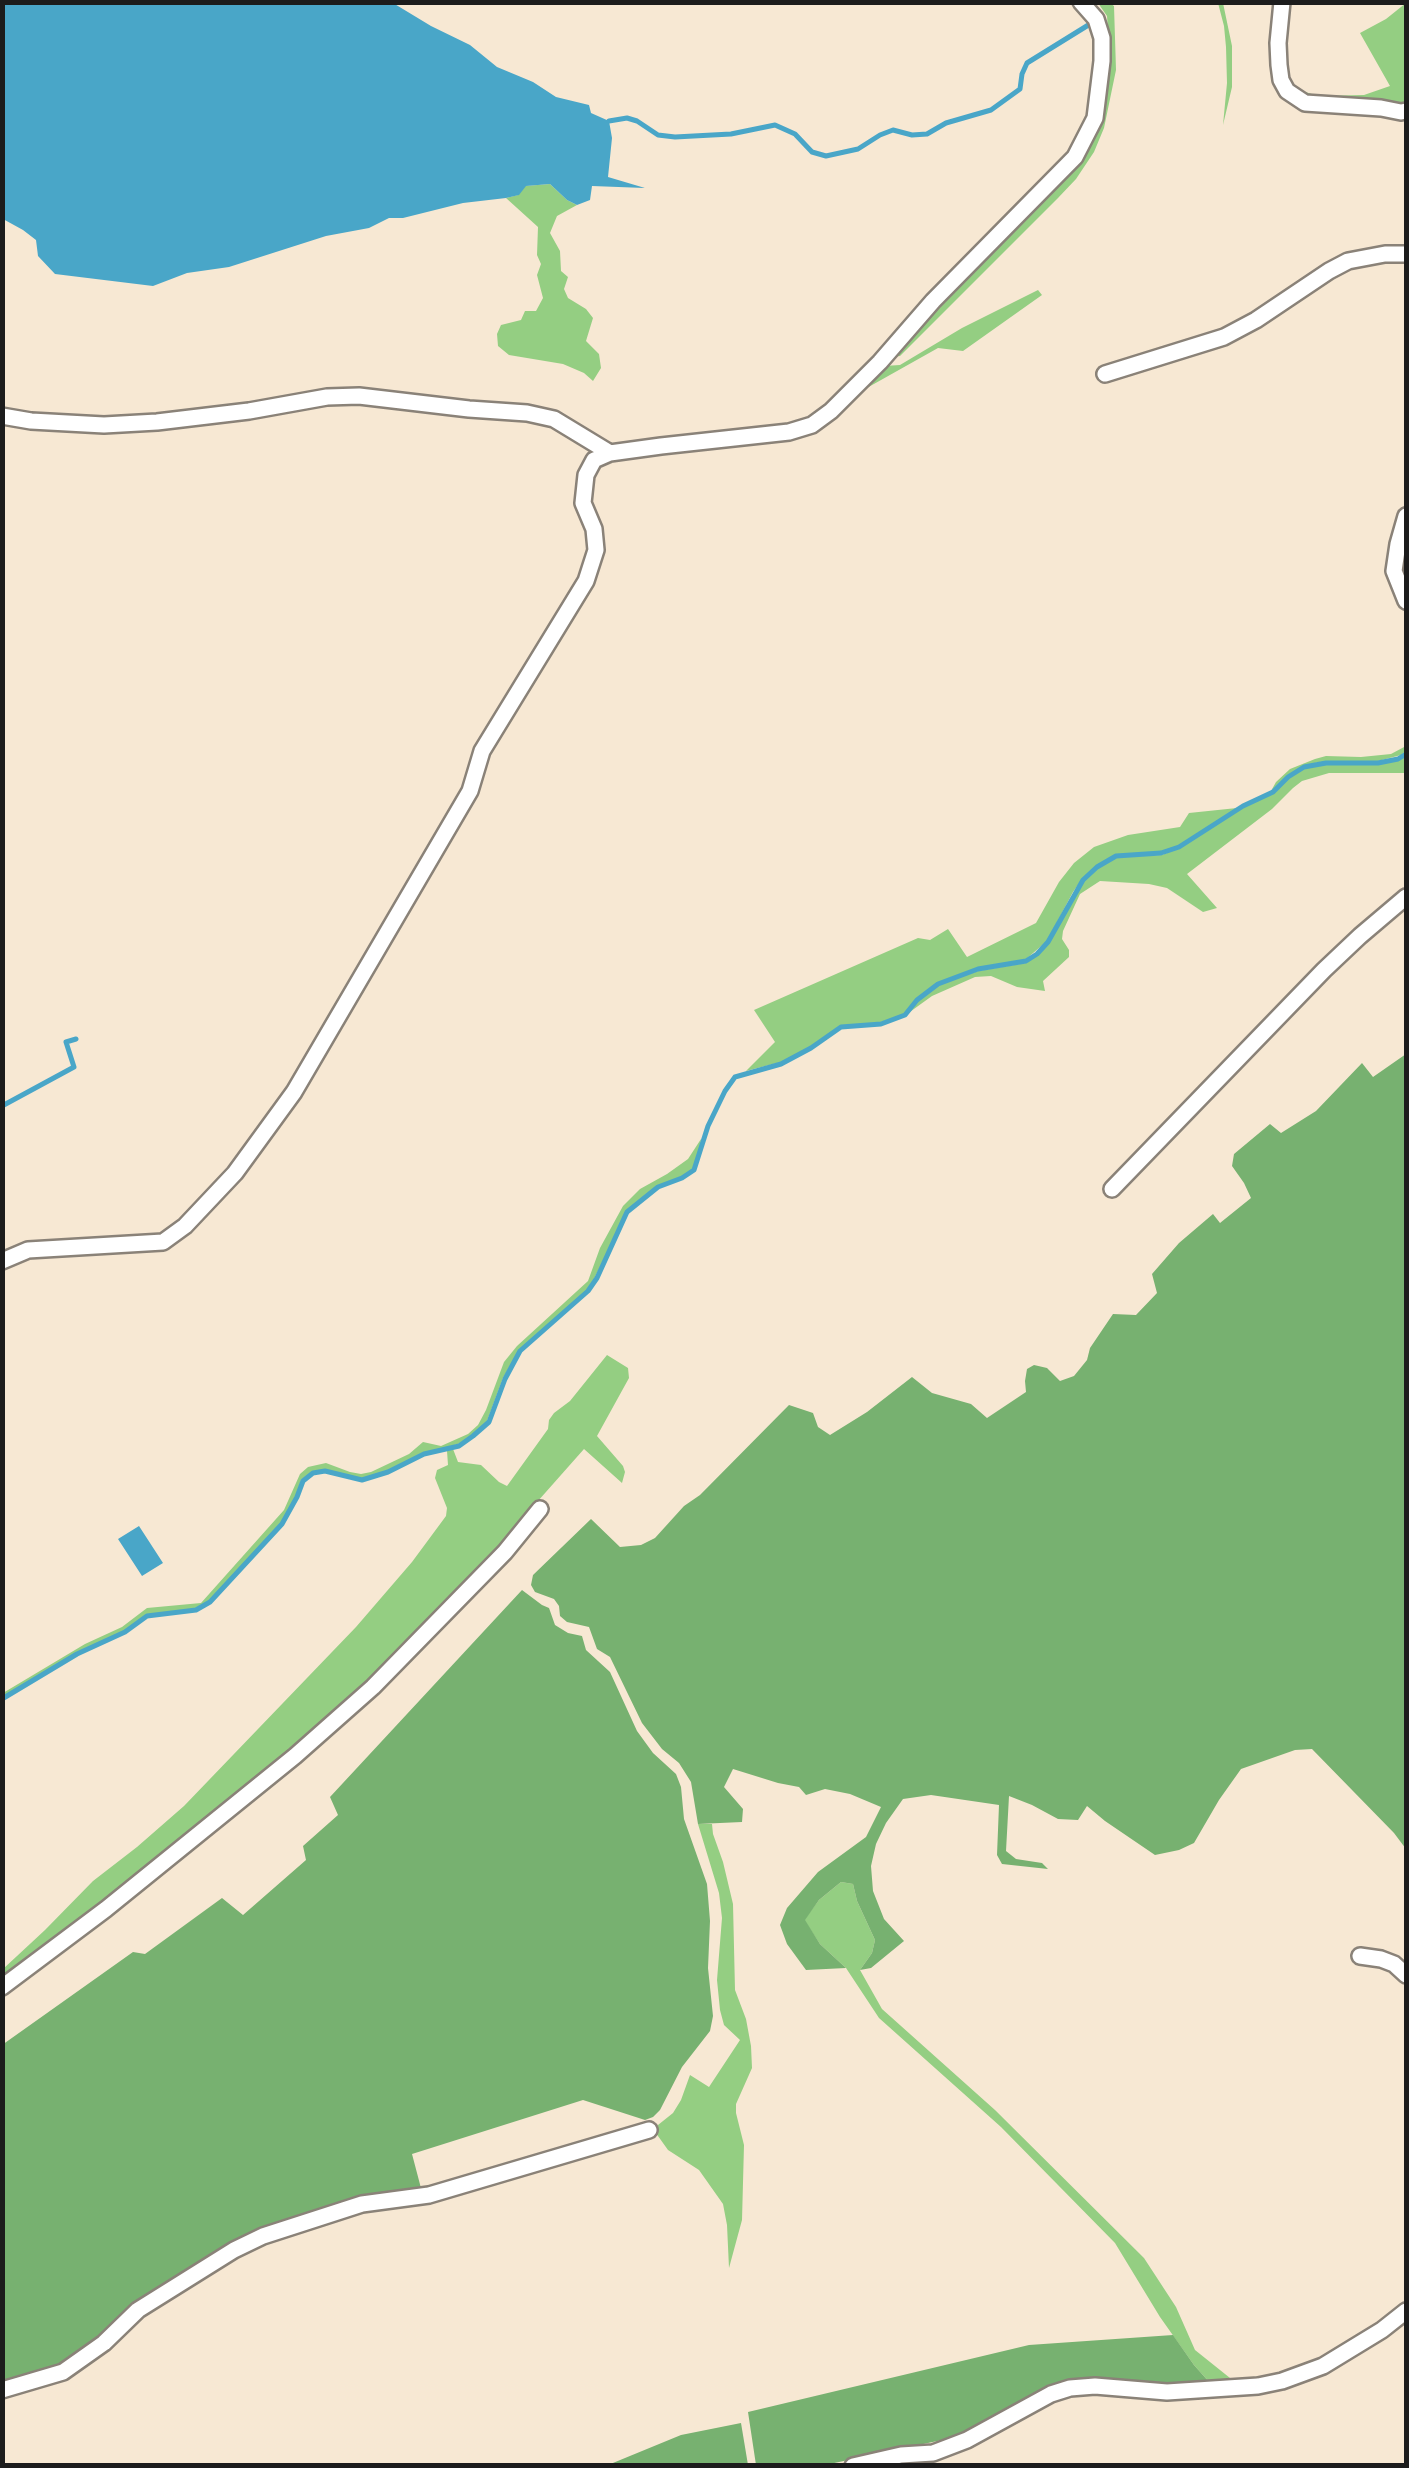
<!DOCTYPE html>
<style>
body{margin:0}
#map{position:relative;width:1409px;height:2468px;overflow:hidden;background:#f7e8d3;font-family:"Shantell Sans",sans-serif}
canvas{display:block}
.frame{position:absolute;inset:0;border:5px solid #1c1c1c;pointer-events:none}
</style>
<div id="map">
<canvas width="1409" height="2468"></canvas>
<div class="frame"></div>
</div>
<script>
const context = document.querySelector('canvas').getContext('2d');
context.lineJoin = 'round';
function fillPath(path, color) { context.fillStyle = color; context.fill(path, 'evenodd'); }
const toPath = rows => new Path2D(rows.map(r => 'M' + r).join(''));
function trace(path, color, width, dash) { context.strokeStyle = color; context.lineWidth = width; context.lineCap = dash ? 'butt' : 'round'; context.setLineDash(dash || []); context.stroke(path); }
fillPath(toPath([
 [1098,3,1110,3,1114,6,1116,70,1104,128,1094,152,1076,179,1058,198,900,356,892,357,1060,184,1086,151,1109,45,1107,16],
 [1218,3,1223,3,1232,46,1232,87,1223,125,1227,83,1226,47,1224,26],
 [1406,3,1406,106,1316,101,1296,89,1318,96,1364,95,1390,86,1360,33,1386,19],
 [550,184,567,200,577,205,557,216,550,233,560,251,561,271,568,277,564,289,568,298,586,309,593,318,586,341,599,354,601,368,593,381,584,373,563,364,509,355,498,346,497,334,501,325,521,320,525,311,536,311,543,298,537,275,541,264,537,255,538,227,506,198,518,195,525,186],
 [1038,290,1042,295,963,351,938,348,865,389,884,366,900,365,962,328],
 [1406,746,1406,751,1401,755,1378,761,1319,762,1304,766,1286,776,1271,791,1276,782,1290,769,1315,759,1326,756,1361,757,1391,754],
 [1406,755,1406,773,1329,773,1302,781,1293,788,1272,809,1187,874,1217,908,1203,912,1167,888,1149,884,1100,881,1080,894,1063,931,1062,939,1069,950,1069,957,1043,981,1045,991,1017,987,991,976,975,977,932,996,907,1014,918,1001,938,985,978,971,1026,963,1038,955,1049,943,1083,880,1097,868,1117,857,1162,855,1179,848,1244,807,1273,793,1289,778,1305,768,1326,764,1378,764,1399,760],
 [1237,808,1178,846,1161,852,1116,855,1096,866,1082,879,1073,892,1047,941,1025,960,978,968,937,983,917,999,904,1014,881,1022,841,1026,810,1047,781,1062,746,1071,775,1042,754,1010,918,938,930,940,948,929,967,957,1036,923,1059,882,1074,863,1094,847,1128,835,1180,827,1189,813],
 [701,1139,699,1158,694,1169,681,1177,658,1186,627,1211,595,1277,587,1290,519,1350,503,1378,487,1421,473,1435,458,1444,424,1453,387,1471,362,1479,326,1470,312,1472,301,1480,296,1496,281,1523,209,1601,196,1609,147,1615,124,1631,77,1653,3,1698,3,1693,85,1644,122,1627,147,1608,201,1603,284,1510,300,1474,308,1467,326,1463,350,1472,361,1474,371,1472,409,1454,423,1442,441,1446,468,1434,478,1425,486,1410,504,1362,517,1346,588,1281,600,1248,623,1206,640,1189,667,1174,688,1159],
 [607,1355,628,1368,629,1378,597,1436,623,1466,625,1472,622,1483,584,1449,476,1571,362,1688,191,1833,3,1981,3,1969,45,1930,93,1881,137,1847,184,1806,356,1627,412,1562,446,1516,447,1508,435,1478,437,1470,448,1465,447,1451,453,1449,458,1462,481,1465,499,1482,507,1486,548,1429,549,1420,554,1413,570,1401],
 [698,1824,712,1824,713,1834,723,1862,733,1904,735,1990,746,2019,751,2046,752,2068,736,2104,736,2113,744,2145,742,2220,729,2268,727,2225,723,2204,699,2170,668,2150,653,2129,673,2113,681,2100,690,2075,709,2087,740,2040,724,2025,720,2010,717,1980,722,1918,719,1893],
 [841,1882,853,1884,857,1901,875,1940,872,1953,860,1970,882,2009,995,2110,1144,2258,1176,2307,1195,2350,1235,2382,1210,2383,1194,2365,1160,2317,1115,2243,1001,2127,879,2018,846,1968,820,1944,804,1920,819,1900]
]), '#94ce82');
fillPath(toPath([
 [1406,1054,1406,1849,1394,1833,1312,1749,1295,1750,1241,1769,1219,1800,1194,1843,1179,1850,1155,1855,1105,1821,1087,1806,1078,1820,1058,1819,1032,1805,1009,1796,1006,1851,1016,1859,1042,1863,1048,1869,1002,1864,997,1855,999,1805,931,1795,903,1799,886,1823,876,1844,871,1866,873,1891,884,1919,904,1941,871,1968,860,1970,872,1953,875,1940,857,1901,853,1884,841,1882,819,1900,805,1920,820,1944,846,1968,806,1970,787,1944,780,1925,787,1908,818,1872,866,1837,881,1807,850,1794,825,1789,806,1795,799,1787,778,1783,733,1769,724,1787,743,1809,742,1822,698,1824,691,1782,679,1763,662,1749,642,1723,610,1657,597,1649,589,1627,567,1622,560,1616,559,1606,554,1599,535,1592,531,1585,533,1575,591,1519,620,1547,641,1545,655,1538,684,1506,700,1495,789,1405,813,1413,818,1427,830,1435,867,1412,912,1377,932,1393,971,1404,987,1418,1026,1392,1025,1381,1027,1369,1034,1365,1047,1368,1060,1381,1074,1376,1087,1360,1090,1348,1113,1314,1136,1315,1157,1293,1152,1274,1179,1243,1213,1214,1220,1223,1251,1198,1244,1183,1232,1166,1234,1154,1270,1124,1281,1133,1316,1111,1362,1063,1373,1077],
 [522,1590,542,1605,549,1608,555,1625,568,1633,582,1636,586,1650,610,1672,637,1731,653,1753,676,1774,681,1787,684,1819,707,1884,710,1921,708,1968,713,2016,710,2031,682,2067,660,2110,653,2117,645,2120,583,2100,412,2154,422,2192,291,2222,104,2336,68,2363,3,2384,2,2045,133,1952,145,1954,222,1898,243,1915,306,1860,303,1846,338,1815,330,1797],
 [1173,2335,1194,2365,1210,2383,1162,2386,1090,2382,960,2435,942,2440,825,2465,756,2465,748,2412,1029,2345],
 [741,2423,748,2465,608,2465,681,2435]
]), '#77b170');
fillPath(toPath([
 [2,3,393,3,431,26,470,45,497,67,533,82,556,97,589,105,591,113,609,121,612,138,608,177,645,188,592,186,590,200,577,205,567,200,550,184,526,186,519,195,506,198,463,203,403,218,389,218,369,228,326,236,229,267,187,273,153,286,55,274,38,256,36,240,23,230,3,219],
 [139,1526,163,1563,142,1576,118,1539]
]), '#49a6c8');
trace(toPath([
 [609,121,627,118,637,121,658,135,675,137,731,134,775,125,795,134,812,152,826,156,858,149,880,135,893,130,912,135,927,134,946,123,991,110,1020,89,1022,74,1027,63,1090,24],
 [2,1106,74,1067,66,1042,76,1039],
 [2,1699,77,1654,125,1632,147,1616,196,1610,210,1602,282,1524,297,1497,303,1481,313,1473,325,1471,362,1480,388,1472,424,1454,459,1446,473,1436,489,1422,505,1379,520,1351,588,1291,597,1278,627,1212,658,1187,682,1178,694,1170,708,1126,725,1091,735,1077,781,1064,811,1048,841,1027,881,1024,905,1015,917,1000,938,984,978,969,1026,961,1037,954,1048,942,1083,880,1097,867,1116,856,1161,853,1179,847,1243,806,1273,792,1288,777,1304,767,1326,763,1378,763,1398,759,1406,754]
]), '#49a6c8', 5);
const street = toPath([
 [1282,2,1278,43,1279,65,1281,80,1287,91,1305,103,1381,108,1401,112,1406,111],
 [1105,374,1224,337,1256,320,1329,271,1348,261,1385,254,1406,254],
 [2,416,31,421,104,425,157,422,249,411,327,397,359,396,469,409,527,413,554,419,610,453],
 [1406,516,1398,544,1394,571,1406,601],
 [1112,1189,1324,970,1360,936,1406,897],
 [2,1261,28,1250,163,1242,185,1226,235,1173,294,1092,470,791,482,751,586,581,596,550,594,529,583,503,586,475,594,460,610,453,661,446,789,432,812,425,831,411,880,362,933,301,1075,157,1095,118,1102,61,1102,38,1096,19,1081,2],
 [1360,1956,1381,1959,1394,1964,1406,1975],
 [2,1987,106,1909,295,1756,373,1687,505,1552,540,1509],
 [2,2390,63,2372,104,2343,138,2310,234,2250,263,2236,362,2204,429,2195,649,2130],
 [853,2466,901,2455,933,2453,967,2440,1051,2394,1070,2388,1095,2386,1167,2392,1258,2386,1282,2381,1323,2366,1382,2330,1406,2311]
]);
trace(street, '#8a8278', 20);
trace(street, '#fff', 15);
</script>
